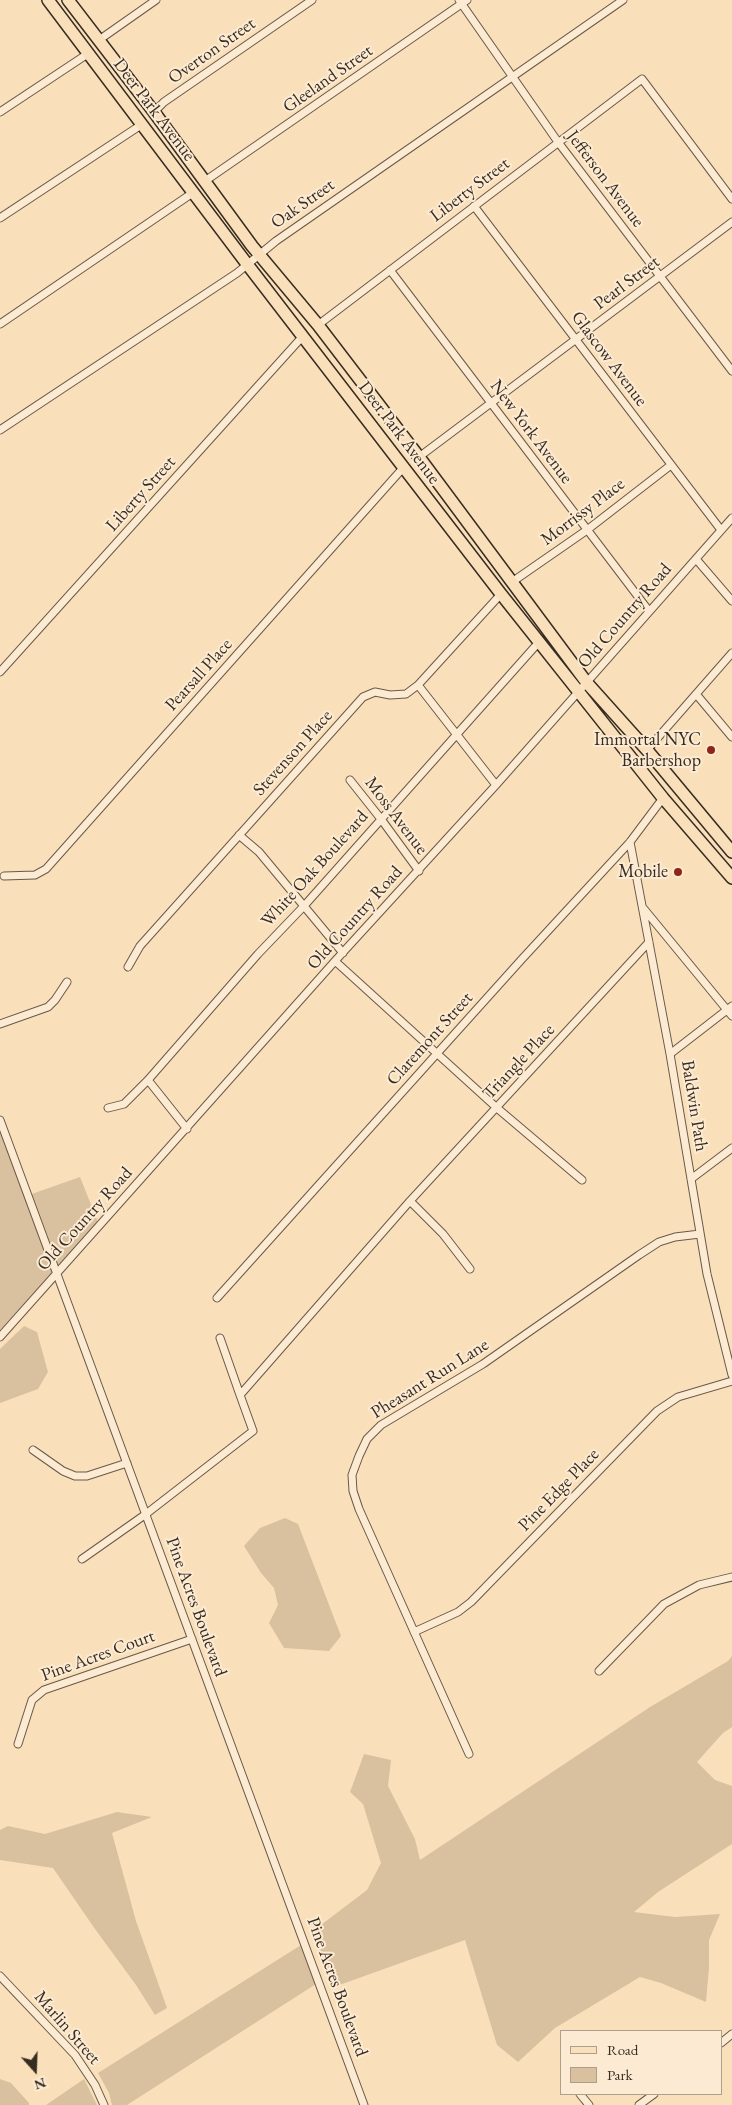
<!DOCTYPE html>
<style>
body{margin:0}
#map{position:relative;width:732px;height:2105px;overflow:hidden;background:#fae0ba;font-family:"EB Garamond",serif}
canvas{display:block}
.legend{position:absolute;left:560px;top:2030px;width:162px;height:65px;box-sizing:border-box;background:#fcebd2;border:1px solid #ad9f8c;margin:0;padding:6px 9px;list-style:none;font-size:15px;color:#372c22}
.legend li{display:flex;align-items:center;gap:10px;height:25px}
.legend b{width:25px;border:1px solid #ad9f8c}
.north{position:absolute;left:10px;top:2045px;width:50px;height:50px;-webkit-text-stroke:4px #fcebd2;paint-order:stroke;rotate:160deg;font-size:14px;font-weight:700;line-height:20px;text-align:center;color:#372c22}
.north::after{content:'';display:block;margin:auto;width:18px;height:22px;background:#372c22;clip-path:polygon(50% 0,100% 100%,50% 72%,0 100%)}
</style>
<div id="map">
<canvas width="732" height="2105"></canvas>
<ul class="legend">
<li><b style="height:6px;background:#fae0ba"></b>Road</li>
<li><b style="height:14px;background:#d9c1a0"></b>Park</li>
</ul>
<div class="north">N</div>
</div>
<script>
const context = document.querySelector('canvas').getContext('2d');
context.lineJoin = 'round';
function fillPath(path, color) { context.fillStyle = color; context.fill(path, 'evenodd'); }
const toPath = rows => new Path2D(rows.map(r => 'M' + r).join(''));
function trace(path, color, width, dash) { context.strokeStyle = color; context.lineWidth = width; context.lineCap = dash ? 'butt' : 'round'; context.setLineDash(dash || []); context.stroke(path); }
function drawText(font, color, halo, rows, align = 'center') {
  context.font = font + ' "EB Garamond",serif'; context.lineWidth = 4; context.setLineDash([]); context.textBaseline = 'middle'; context.strokeStyle = halo; context.fillStyle = color; for (const [text, x, y, turn = 0] of rows) {
    context.save(); context.translate(x, y); context.rotate((+turn || 0) * Math.PI / 180); context.textAlign = isNaN(turn) ? turn : align; if (halo) context.strokeText(text, 0, 0); context.fillText(text, 0, 0); context.restore();
  }
}
fillPath(toPath([
 [0,1124,26,1196,80,1177,98,1222,0,1330],
 [24,1326,37,1332,48,1372,38,1389,0,1403,0,1349],
 [285,1518,298,1524,341,1636,329,1651,284,1648,269,1623,278,1605,274,1588,261,1573,244,1546,260,1528],
 [732,1656,732,1727,723,1733,697,1762,715,1780,732,1786,732,1844,658,1892,634,1912,675,1917,720,1914,709,1940,709,1967,706,2002,661,1983,640,1977,555,2028,518,2062,497,2045,465,1940,331,1988,315,1941,313,1931,367,1890,381,1863,363,1804,350,1792,364,1754,391,1760,388,1786,415,1839,420,1860,650,1707,728,1661],
 [117,1812,152,1817,112,1833,136,1921,167,2008,155,2015,136,1985,95,1929,53,1868,0,1860,0,1830,8,1826,45,1834],
 [301,1945,316,1984,127,2105,112,2105,109,2093,98,2073],
 [0,2079,11,2083,29,2103,29,2105,0,2105],
 [84,2079,97,2105,46,2105]
]), '#d9c1a0');
const street = toPath([
 [459,0,558,142,732,371],
 [99,40,156,0],
 [0,112,89,53],
 [154,112,164,102,312,0],
 [205,181,467,0],
 [474,206,721,530],
 [0,218,141,125],
 [390,270,649,611],
 [0,324,194,192],
 [318,325,642,79,732,199],
 [0,430,237,273,276,241,623,0],
 [419,457,732,222],
 [696,559,732,601],
 [512,582,587,530,671,465],
 [0,672,303,336],
 [418,685,496,785],
 [696,694,732,737],
 [647,750,732,653],
 [350,780,381,819,419,871],
 [239,835,259,852,343,953],
 [630,842,670,1054,707,1274,732,1375],
 [4,876,35,875,46,869,403,468],
 [644,909,732,1016],
 [335,961,497,1108,582,1180],
 [128,967,140,946,363,697,375,692,390,695,406,694,418,685,501,594],
 [0,1024,48,1007,55,1000,67,982],
 [670,1054,732,1006],
 [148,1080,187,1129],
 [108,1108,124,1104,148,1080,258,954,304,906,539,642],
 [0,1120,364,2105],
 [691,1179,732,1148],
 [410,1201,443,1234,470,1269],
 [217,1298,522,959,630,842,663,798],
 [0,1337,335,961,496,785,732,518],
 [220,1338,240,1395,410,1201,649,942],
 [33,1450,63,1471,75,1476,87,1476,127,1463],
 [82,1559,146,1514,253,1431,240,1395],
 [414,1632,458,1612,471,1602,657,1411,678,1397,732,1381],
 [599,1671,664,1604,699,1585,732,1577],
 [18,1744,32,1700,44,1690,192,1639],
 [469,1754,359,1509,353,1491,352,1475,359,1456,367,1439,381,1425,483,1364,639,1255,659,1242,675,1237,700,1234],
 [0,1976,75,2055,95,2085,104,2105],
 [721,2043,732,2034],
 [580,2094,589,2105],
 [639,2105,654,2094]
]);
const primary = toPath([
 [48,0,247,264,501,594,663,798,732,878],
 [68,0,154,112,252,246,318,325,419,457,587,683,647,750,732,852]
]);
trace(street, '#685948', 9);
trace(primary, '#372c22', 14);
trace(street, '#fcebd2', 7);
trace(primary, '#fae0ba', 11);
for (const [x, y, r, color] of [
 [711,750,5,"#8f2418"],
 [678,872,5,"#8f2418"]
]) { const dot = new Path2D(); dot.arc(x, y, r, 0, 2 * Math.PI); context.fillStyle = color; context.fill(dot); trace(dot, '#fcebd2', 2); }
drawText('18px', '#372c22', '#fcebd2', [
 ["Overton Street",212,51,-35],
 ["Gleeland Street",328,79,-35],
 ["Deer Park Avenue",154,110,53],
 ["Jefferson Avenue",605,179,53],
 ["Liberty Street",470,190,-37],
 ["Oak Street",303,204,-35],
 ["Pearl Street",627,283,-37],
 ["Glascow Avenue",609,359,53],
 ["New York Avenue",531,432,53],
 ["Deer Park Avenue",399,433,53],
 ["Liberty Street",141,494,-48],
 ["Morrissy Place",583,512,-37],
 ["Old Country Road",625,616,-49],
 ["Pearsall Place",199,675,-48],
 ["Stevenson Place",293,753,-48],
 ["Moss Avenue",396,816,53],
 ["White Oak Boulevard",315,869,-48],
 ["Old Country Road",355,918,-48],
 ["Claremont Street",430,1039,-48],
 ["Triangle Place",519,1062,-47],
 ["Baldwin Path",694,1106,81],
 ["Old Country Road",85,1219,-48],
 ["Pheasant Run Lane",430,1379,-32],
 ["Pine Edge Place",559,1490,-46],
 ["Pine Acres Boulevard",196,1607,70],
 ["Pine Acres Court",98,1656,-20],
 ["Pine Acres Boulevard",337,1987,70],
 ["Marlin Street",67,2028,49]
]);
drawText('18px', '#372c22', '#fcebd2', [
 ["Immortal NYC",701,740],
 ["Barbershop",701,761],
 ["Mobile",668,872]
], 'right');
</script>
